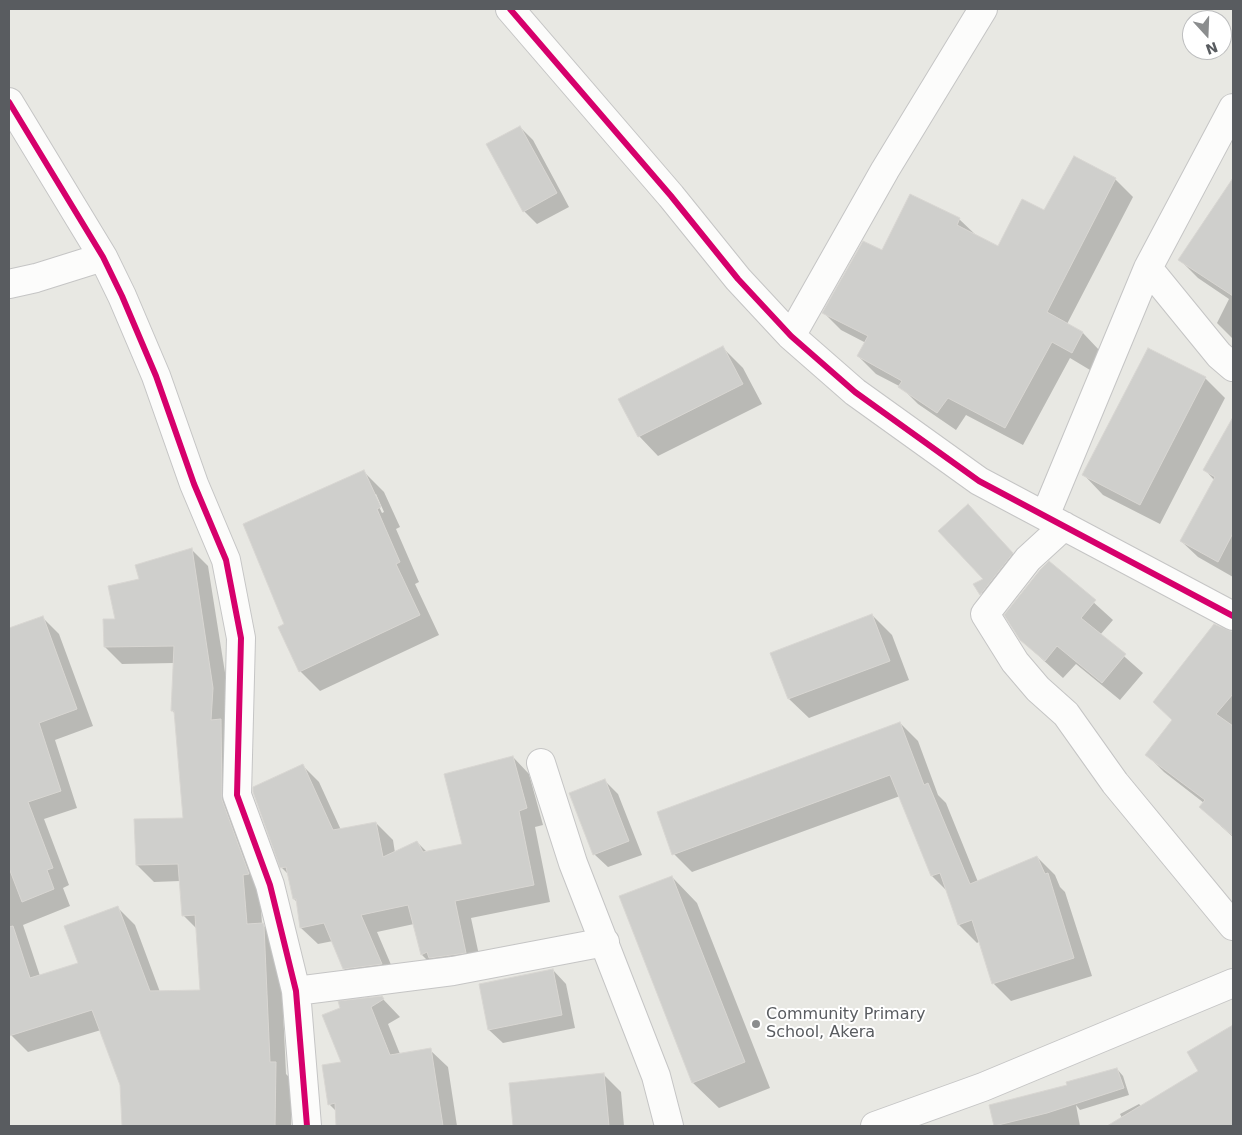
<!DOCTYPE html>
<style>
body{margin:0}
#map{position:relative;width:1242px;height:1135px;overflow:hidden;background:#e8e8e3;font-family:"DejaVu Sans",sans-serif}
canvas{display:block}
.frame{position:absolute;inset:0;border:10px solid #595c60;pointer-events:none}
.north{position:absolute;left:1182px;top:10px;width:50px;height:50px;box-sizing:border-box;background:#fff;border:1px solid #bdbebf;border-radius:50%;rotate:160deg;font-size:14px;font-weight:700;line-height:20px;text-align:center;color:#595c60}
.north::after{content:'';display:block;margin:auto;width:18px;height:22px;background:#8b8d8e;clip-path:polygon(50% 0,100% 100%,50% 72%,0 100%)}
</style>
<div id="map">
<canvas width="1242" height="1135"></canvas>
<div class="frame"></div>
<div class="north">N</div>
</div>
<script>
const context = document.querySelector('canvas').getContext('2d');
context.lineJoin = 'round';
function fillPath(path, color) { context.fillStyle = color; context.fill(path, 'evenodd'); }
const toPath = rows => new Path2D(rows.map(r => 'M' + r).join(''));
function trace(path, color, width, dash) { context.strokeStyle = color; context.lineWidth = width; context.lineCap = dash ? 'butt' : 'round'; context.setLineDash(dash || []); context.stroke(path); }
function drawText(font, color, halo, rows, align = 'center') {
  context.font = font + ' "DejaVu Sans",sans-serif'; context.lineWidth = 4; context.setLineDash([]); context.textBaseline = 'middle'; context.strokeStyle = halo; context.fillStyle = color; for (const [text, x, y, turn = 0] of rows) {
    context.save(); context.translate(x, y); context.rotate((+turn || 0) * Math.PI / 180); context.textAlign = isNaN(turn) ? turn : align; if (halo) context.strokeText(text, 0, 0); context.fillText(text, 0, 0); context.restore();
  }
}
fillPath(toPath([
 [520,127,533,140,569,207,537,224,524,211],
 [1115,179,1133,197,1067,324,1083,333,1100,351,1090,370,1070,358,1023,445,966,415,956,430,918,404,901,387,876,374,858,356,866,343,841,330,824,313,882,252,959,219,978,237,998,248,1045,212],
 [1229,186,1233,188,1233,339,1217,323,1229,299,1198,278,1180,260],
 [723,348,743,368,762,404,658,456,639,436],
 [1205,378,1225,398,1160,524,1103,495,1084,475],
 [1233,420,1233,577,1198,557,1181,541,1215,481,1205,470],
 [364,472,384,492,400,527,396,529,419,582,415,584,439,635,320,691,300,671,286,625],
 [373,494,376,494,384,512,382,513],
 [980,518,1024,566,993,607,975,585,985,579],
 [191,549,208,566,260,892,262,924,280,944,286,1074,292,1080,291,1126,124,1126,122,1085,101,1030,28,1052,11,1035,9,1026,9,629,42,617,59,634,93,726,55,740,77,808,44,819,69,885,63,888,70,906,23,925,40,976,79,964,118,908,135,925,160,992,201,991,197,929,183,915,180,881,154,882,137,865,185,819,175,714,172,710,174,663,122,664,105,647,116,620,141,580],
 [1049,562,1113,620,1100,635,1143,673,1120,700,1076,664,1063,678,1020,639],
 [872,615,892,635,909,680,809,718,789,699],
 [1211,631,1233,648,1233,837,1200,807,1204,803,1164,772,1147,755,1173,720],
 [900,723,918,741,938,795,946,803,978,882,1037,857,1055,875,1060,887,1065,892,1092,976,1011,1001,993,983,980,941,977,943,959,925,947,891,932,876,900,796,692,872,674,854],
 [513,757,529,774,543,825,535,827,550,902,471,918,482,969,438,971,422,955,414,924,377,932,398,981,361,985,344,969,333,941,318,944,301,928,297,902,294,899,289,875,281,867,302,765,319,782,341,830,376,823,393,840,395,853,417,842,427,852,463,844],
 [605,781,618,794,642,855,608,867,594,854],
 [672,877,697,903,770,1088,719,1108,693,1083],
 [553,970,566,984,575,1028,503,1043,489,1030],
 [381,997,400,1017,388,1024,400,1054,430,1050,448,1067,457,1126,337,1126,337,1112,329,1104,343,1063,324,1016],
 [1233,1026,1233,1126,1126,1126,1120,1114,1139,1104,1142,1107,1200,1071,1189,1052],
 [1117,1069,1123,1076,1129,1095,1080,1110,1076,1105,1080,1126,995,1126,990,1106,1060,1088],
 [604,1075,621,1092,624,1126,515,1126,511,1084]
]), '#0003');
const building = toPath([
 [520,126,557,193,523,212,486,144,520,126],
 [1074,156,1116,178,1047,312,1083,332,1072,353,1052,342,1005,428,948,398,937,413,898,387,902,381,857,356,868,336,822,313,863,241,882,250,910,194,960,218,957,225,998,246,1022,199,1044,210,1074,156],
 [1233,178,1233,296,1178,260,1233,178],
 [723,346,743,384,638,437,618,399,723,346],
 [1148,348,1206,377,1140,505,1082,475,1148,348],
 [1233,417,1233,533,1218,562,1180,541,1215,477,1203,470,1233,417],
 [364,470,381,507,377,509,400,562,396,564,420,615,299,672,278,627,284,624,243,524,364,470],
 [968,504,1013,553,980,595,973,584,983,579,938,531,968,504],
 [192,548,213,688,211,720,221,719,222,800,249,874,243,875,247,924,263,923,264,926,270,1062,276,1062,275,1126,122,1126,120,1085,92,1010,9,1036,9,927,13,926,30,978,78,963,64,926,118,906,150,991,200,990,195,915,182,916,178,864,136,865,134,819,183,818,174,711,171,711,174,646,104,647,103,619,115,619,108,586,139,579,135,565,192,548],
 [1049,561,1096,600,1081,618,1126,654,1102,683,1057,646,1045,661,1020,640,1004,615,1040,570,1049,561],
 [872,614,890,661,788,699,770,653,872,614],
 [43,616,77,709,39,723,61,791,28,802,53,868,47,870,54,889,22,902,9,868,9,628,43,616],
 [1214,624,1233,632,1233,694,1216,714,1233,726,1233,836,1199,807,1205,800,1145,755,1172,720,1153,702,1214,624],
 [900,722,924,785,928,783,970,884,1037,856,1045,874,1048,873,1074,958,992,984,972,920,958,925,940,873,931,876,890,775,672,855,657,812,900,722],
 [513,756,527,808,519,811,534,885,455,901,466,953,429,958,427,952,421,955,408,905,361,915,382,964,343,969,324,923,300,928,296,899,293,899,286,867,280,868,253,792,253,787,303,764,333,830,376,822,383,857,417,841,423,852,462,844,444,774,513,756],
 [605,779,629,841,593,855,569,793,605,779],
 [672,876,745,1062,692,1083,619,896,672,876],
 [553,969,562,1015,488,1030,479,984,553,969],
 [382,996,384,999,371,1007,390,1055,431,1048,443,1126,336,1126,335,1103,328,1105,322,1065,341,1062,322,1015,340,1008,338,1001,382,996],
 [1233,1025,1233,1126,1107,1126,1198,1071,1187,1052,1233,1025],
 [1117,1068,1124,1088,1047,1113,994,1126,989,1105,1067,1085,1066,1082,1117,1068],
 [604,1073,609,1126,513,1126,509,1083,604,1073]
]);
fillPath(building, '#cfcfcc');
trace(building, '#d8d6d2', 1);
const street = toPath([
 [510,9,671,196,738,279,791,336,855,392,979,481,1233,616],
 [9,102,103,257,122,296,156,376,194,484,226,560,241,638,237,795,270,885,296,991,307,1126],
 [1148,268,1219,355,1233,367],
 [9,284,36,278,103,257],
 [791,336,885,170,983,9],
 [1045,516,1148,268,1233,108],
 [1064,526,1028,559,985,614,1015,662,1038,689,1066,714,1115,783,1233,926],
 [541,763,573,863,656,1076,669,1126],
 [296,991,453,971,605,942],
 [875,1126,983,1087,1233,983]
]);
trace(street, '#c5c5c5', 30);
trace(street, '#fcfcfb', 28);
trace(toPath([
 [510,9,671,196,738,279,791,336,855,392,979,481,1233,616],
 [9,102,103,257,122,296,156,376,194,484,226,560,241,638,237,795,270,885,296,991,307,1126]
]), '#d6006c', 6);
for (const [x, y, r, color] of [
 [756,1024,5,"#8b8d8e"]
]) { const dot = new Path2D(); dot.arc(x, y, r, 0, 2 * Math.PI); context.fillStyle = color; context.fill(dot); trace(dot, '#fff', 2); }
drawText('16px', '#595c60', '#fff', [
 ["Community Primary",766,1015],
 ["School, Akera",766,1033]
], 'left');
</script>
